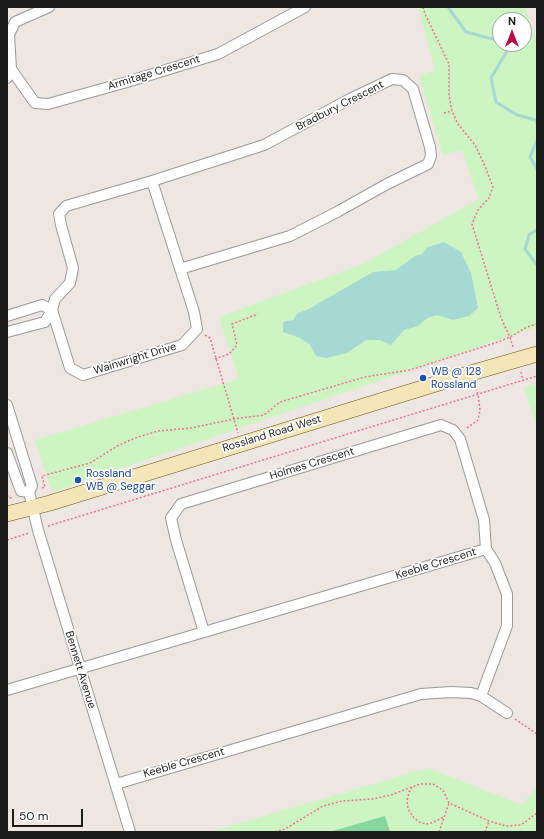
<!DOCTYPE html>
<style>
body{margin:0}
#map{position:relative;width:544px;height:839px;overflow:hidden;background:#ede6e2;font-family:"DM Sans",sans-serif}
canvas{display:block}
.frame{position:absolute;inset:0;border:8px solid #1c1c1c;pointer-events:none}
.north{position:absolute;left:492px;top:12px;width:40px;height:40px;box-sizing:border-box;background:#fff;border:1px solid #a4a4a4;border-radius:50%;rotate:0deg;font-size:11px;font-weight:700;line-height:16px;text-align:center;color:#1c1c1c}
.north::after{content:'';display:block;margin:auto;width:14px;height:18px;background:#ba0e42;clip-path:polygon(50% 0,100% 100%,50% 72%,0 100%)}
.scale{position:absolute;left:12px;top:809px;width:71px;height:18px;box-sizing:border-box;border:2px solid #1c1c1c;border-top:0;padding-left:5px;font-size:12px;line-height:14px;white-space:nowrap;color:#1c1c1c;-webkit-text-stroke:3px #fff;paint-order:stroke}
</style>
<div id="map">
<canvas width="544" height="839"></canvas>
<div class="frame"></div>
<div class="north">N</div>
<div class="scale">50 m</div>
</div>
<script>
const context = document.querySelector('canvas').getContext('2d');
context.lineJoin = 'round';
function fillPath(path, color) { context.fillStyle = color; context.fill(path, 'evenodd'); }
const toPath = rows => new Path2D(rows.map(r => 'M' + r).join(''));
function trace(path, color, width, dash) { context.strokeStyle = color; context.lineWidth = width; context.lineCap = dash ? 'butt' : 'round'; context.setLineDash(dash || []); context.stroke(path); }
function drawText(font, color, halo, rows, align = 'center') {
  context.font = font + ' "DM Sans",sans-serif'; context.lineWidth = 3.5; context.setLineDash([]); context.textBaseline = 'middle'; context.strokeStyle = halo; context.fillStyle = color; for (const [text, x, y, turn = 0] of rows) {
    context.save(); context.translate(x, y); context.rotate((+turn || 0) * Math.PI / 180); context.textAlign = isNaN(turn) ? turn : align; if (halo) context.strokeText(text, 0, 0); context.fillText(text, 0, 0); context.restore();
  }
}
fillPath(toPath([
 [418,7,525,7,537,43,537,327,52,492,35,440,239,379,219,317,363,264,479,199,462,150,443,155,419,76,435,70],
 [500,20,524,20,524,44,500,44],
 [537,384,537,428,524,387],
 [428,768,522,805,537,787,537,832,209,832]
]), '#cdf5c1');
fillPath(toPath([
 [385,816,390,832,329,832]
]), '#85d79f');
fillPath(toPath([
 [444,242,461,252,471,273,478,308,469,316,453,320,437,315,427,318,418,326,404,330,391,345,380,340,366,340,347,353,326,358,316,356,310,345,300,338,283,332,283,322,293,320,298,313,307,310,373,272,396,270,415,256,422,254,428,247]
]), '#a6d8d4');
trace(toPath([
 [448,7,466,32,500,41],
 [505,44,507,51,491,78,496,102,517,115,536,120,537,124],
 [537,140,530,157,537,169],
 [537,230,529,235,525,249,537,265]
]), '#a6d8d4', 3);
const street = toPath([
 [11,69,35,103,48,104,127,82,218,54,305,7],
 [7,78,11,69,9,35,15,22,49,7],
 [52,310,70,368,83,375,182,345,197,329,194,312,152,181],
 [7,316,42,305,52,310],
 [7,332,45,322,52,310,55,299,70,283,73,268,61,225,59,214,66,206,152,181,264,145,350,99,392,79,403,80,413,89,430,147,431,156,428,164,387,184,337,212,290,236,180,269],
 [7,405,32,486,29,492,38,530,130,832],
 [7,453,21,491,29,492],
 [204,632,176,540,171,518,181,504,441,425,453,430,460,439,484,520,486,549],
 [7,690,486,549],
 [481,696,507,626,507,594,495,563,486,549],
 [116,784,421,694,451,692,471,693,481,696,507,713]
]);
const secondary = toPath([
 [7,514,50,503,471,373,537,354]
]);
trace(street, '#999', 12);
trace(secondary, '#6a580c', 16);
trace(toPath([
 [423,7,425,14,449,64,449,96,452,111,458,124,475,145,485,166,493,187,489,198,478,210,472,224,501,318,510,337,513,347],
 [444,113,452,111],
 [205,335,210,338,238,433],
 [215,359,229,354,237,345,232,324,258,314],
 [521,372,523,380],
 [467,428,478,420,480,410,478,394,474,384],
 [42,488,45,487,42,476,90,463,119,445,138,437,158,431,191,428,234,419,264,415,280,402,365,377,410,370,498,342,510,337,527,327,537,324],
 [7,495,10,498,13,497],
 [48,526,537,376],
 [7,540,29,533],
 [515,719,537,734],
 [412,787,409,792,407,801,408,809,414,818,421,823,429,824,444,817],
 [263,832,274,832,285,829,323,806,342,801,373,799,391,795,420,784,433,784,443,790,449,803,489,821,506,826,521,825,537,813],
 [439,832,449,803],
 [485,832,489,821]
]), '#ef718a', 1.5, [2, 2]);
trace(street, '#fff', 10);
trace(secondary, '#f4e5b9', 15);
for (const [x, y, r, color] of [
 [423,378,4,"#1a4fb4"],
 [78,480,4,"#1a4fb4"]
]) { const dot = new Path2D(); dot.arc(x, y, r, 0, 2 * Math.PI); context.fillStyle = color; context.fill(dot); trace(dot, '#fff', 1.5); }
drawText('11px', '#1c1c1c', '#fff', [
 ["Armitage Crescent",154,73,-17],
 ["Bradbury Crescent",340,106,-27],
 ["Wainwright Drive",135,359,-17],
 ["Rossland Road West",272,434,-17],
 ["Holmes Crescent",312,464,-17],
 ["Keeble Crescent",436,564,-17],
 ["Bennett Avenue",80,670,73],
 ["Keeble Crescent",184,763,-16]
]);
drawText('11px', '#164399', '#fff', [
 ["WB @ 128",431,372],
 ["Rossland",431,385],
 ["Rossland",86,474],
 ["WB @ Seggar",86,487]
], 'left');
</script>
